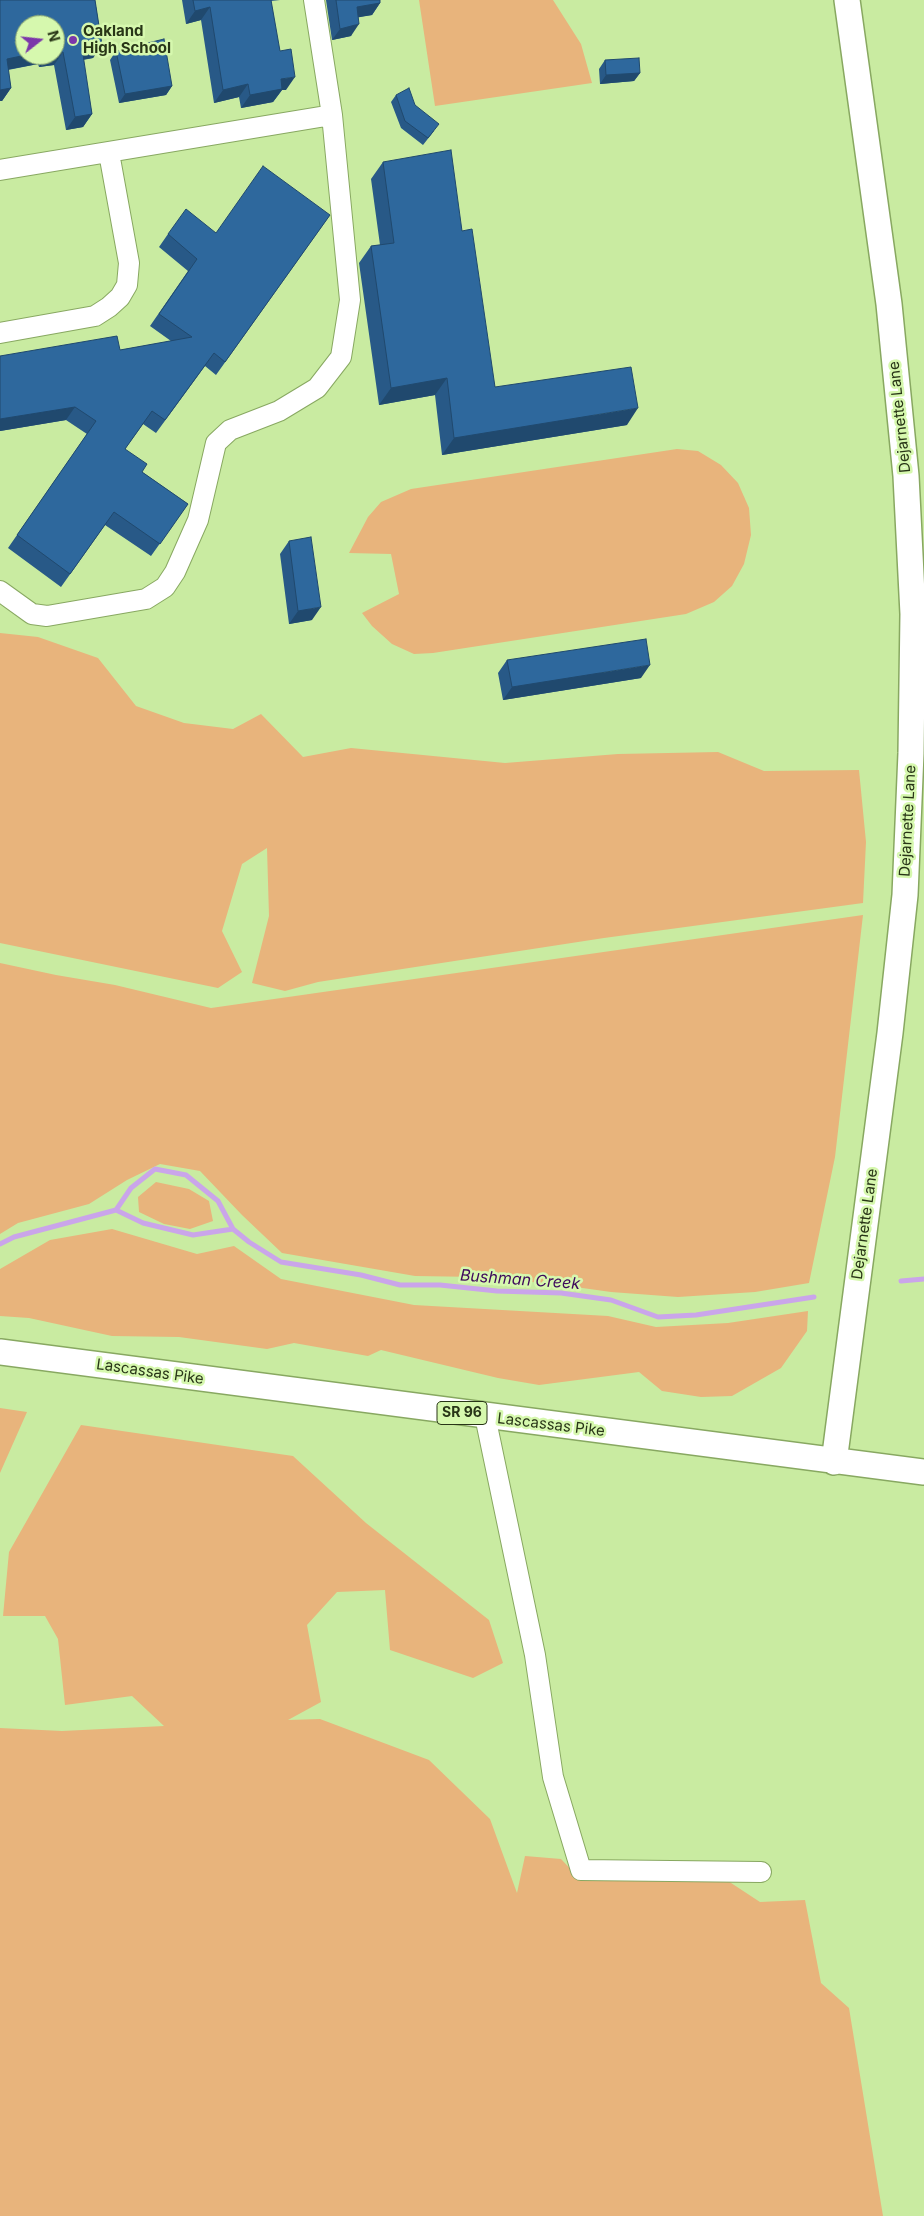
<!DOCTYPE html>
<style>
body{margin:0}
#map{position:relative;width:924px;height:2216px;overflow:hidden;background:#c9eba1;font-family:Inter,sans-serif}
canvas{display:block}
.north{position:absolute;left:15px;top:15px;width:50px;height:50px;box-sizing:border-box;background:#d6f8ae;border:1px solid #90aa72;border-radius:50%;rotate:74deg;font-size:14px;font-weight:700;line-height:20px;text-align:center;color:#283517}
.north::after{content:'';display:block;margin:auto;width:18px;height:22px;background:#7c37aa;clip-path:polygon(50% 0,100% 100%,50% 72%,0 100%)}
</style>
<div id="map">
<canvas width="924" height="2216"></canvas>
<div class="north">N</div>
</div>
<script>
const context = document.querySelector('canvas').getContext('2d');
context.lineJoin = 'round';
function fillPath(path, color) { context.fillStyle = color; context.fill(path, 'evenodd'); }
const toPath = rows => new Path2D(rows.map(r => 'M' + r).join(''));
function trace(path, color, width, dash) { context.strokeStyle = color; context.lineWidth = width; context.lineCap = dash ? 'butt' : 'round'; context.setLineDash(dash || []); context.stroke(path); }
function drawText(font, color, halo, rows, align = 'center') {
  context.font = font + ' Inter,sans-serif'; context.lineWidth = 5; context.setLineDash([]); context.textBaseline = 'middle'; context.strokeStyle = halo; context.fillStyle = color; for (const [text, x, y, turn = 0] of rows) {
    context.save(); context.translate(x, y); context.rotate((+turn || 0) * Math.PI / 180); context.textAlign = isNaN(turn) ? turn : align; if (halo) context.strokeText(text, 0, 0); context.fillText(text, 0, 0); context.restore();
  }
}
fillPath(toPath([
 [419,0,553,0,581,44,592,83,435,106],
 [677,449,698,451,721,465,738,483,749,508,751,535,744,564,732,586,714,602,686,614,433,653,414,654,392,644,372,626,362,613,399,594,391,554,349,553,368,517,381,502,411,489],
 [0,633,38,637,98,658,136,706,184,723,233,729,261,714,303,757,351,748,505,763,618,754,718,752,764,771,859,770,866,842,863,903,604,938,318,982,285,991,252,983,269,916,267,848,242,864,222,931,242,972,218,988,0,943],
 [863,915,835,1157,809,1283,755,1292,678,1297,611,1292,554,1284,478,1277,415,1276,282,1253,242,1215,200,1171,160,1164,127,1180,89,1204,18,1223,0,1234,0,963,56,975,115,985,211,1008],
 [156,1182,189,1189,209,1201,213,1221,190,1229,164,1224,139,1212,138,1197],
 [112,1229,197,1254,234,1246,281,1279,414,1305,608,1316,656,1327,728,1323,808,1311,807,1331,781,1368,732,1396,701,1397,662,1391,639,1372,539,1385,498,1378,381,1350,368,1356,294,1343,267,1349,179,1337,112,1336,29,1318,0,1316,0,1269,50,1240],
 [0,1408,27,1412,0,1473],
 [81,1425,293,1456,366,1523,489,1620,503,1663,473,1678,390,1650,385,1590,337,1592,307,1625,321,1702,288,1720,320,1719,429,1760,490,1819,517,1893,525,1856,561,1859,582,1881,728,1881,760,1902,805,1900,821,1983,849,2008,883,2216,0,2216,0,1728,62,1731,164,1726,132,1696,65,1705,58,1639,45,1616,3,1616,9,1552]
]), '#e8b47c');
trace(toPath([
 [116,1210,131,1188,155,1169,186,1175,218,1201,233,1229],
 [0,1244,14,1237,116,1210,143,1223,193,1235,233,1229,249,1242,281,1262,361,1275,400,1285,440,1285,497,1291,561,1293,611,1300,658,1317,696,1315,814,1297],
 [901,1281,924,1279]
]), '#caa5ea', 5);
const minor = toPath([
 [0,170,332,115],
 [0,333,95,316,109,307,120,297,127,285,129,263,109,153],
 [0,591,32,614,47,616,146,599,165,587,175,572,198,520,216,443,230,430,279,411,317,388,341,357,350,300,332,115,314,0],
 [485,1416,535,1655,553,1777,581,1870,761,1872]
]);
const major = toPath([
 [0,1352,924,1472],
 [834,1462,890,1033,905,895,911,753,913,614,906,476,889,304,847,0]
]);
trace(minor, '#88a861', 22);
trace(major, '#88a861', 28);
trace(minor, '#fff', 20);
trace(major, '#fff', 25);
fillPath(toPath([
 [0,0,95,0,102,45,93,58,83,60,92,114,83,127,66,130,54,65,39,67,38,64,8,70,11,88,2,101,0,101],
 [25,25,55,25,55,55,25,55],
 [182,0,280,0,271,1,286,90,282,90,273,102,241,108,239,97,214,103,201,20,186,24],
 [326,0,380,0,380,3,372,15,358,17,351,36,332,40],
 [116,51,172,86,166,95,119,103,110,60],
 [605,60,640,73,634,81,600,84,599,69],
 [396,95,415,105,434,131,423,145,401,128,391,102],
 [383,162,462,231,495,387,627,425,442,455,435,395,379,405,359,263,371,246,380,245,371,179],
 [330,215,216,375,205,366,156,433,143,424,125,449,142,472,188,504,151,556,105,525,61,587,8,548,87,434,66,420,0,431,0,356,120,350,171,341,150,326,188,271,159,247,168,234,216,233],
 [289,541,312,620,289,624,280,554],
 [507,660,641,678,503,700,498,673]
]), '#285987');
fillPath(toPath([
 [380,3,372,15,349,19,357,7],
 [210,7,201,20,186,24,195,11],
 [359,24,351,36,332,40,340,29],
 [102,45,93,58,73,61,82,48],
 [63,52,54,65,39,67,47,55,55,55,55,53],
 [26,55,44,55,38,64,0,71,7,59],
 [640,73,634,81,600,84,606,75],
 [295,77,286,90,282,90,273,102,241,108,250,95,281,79],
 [248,84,239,97,214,103,223,90],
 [172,86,166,95,119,103,125,94],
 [11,88,2,101,0,101,0,90],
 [92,114,83,127,66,130,75,117],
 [447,378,435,395,379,405,391,388],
 [75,407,66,420,0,431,0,419],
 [638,408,627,425,442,455,454,438],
 [321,607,312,620,289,624,298,611],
 [650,665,641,678,503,700,512,687]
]), '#20496e');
const building = toPath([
 [0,0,95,0,102,45,82,48,92,114,75,117,63,52,55,53,55,25,25,25,25,55,26,55,7,59,11,88,0,90,0,0],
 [193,0,271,0,280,51,291,49,295,77,281,79,282,89,250,95,248,84,223,90,210,7,195,11,193,0],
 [336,0,380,0,380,3,357,7,359,24,340,29,336,0],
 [164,39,172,86,125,94,116,51,164,39],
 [639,58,640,73,606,75,605,60,639,58],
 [409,88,415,105,439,124,428,138,405,121,396,95,409,88],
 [451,150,462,231,472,229,495,387,631,367,638,408,454,438,447,378,391,388,371,246,394,243,383,162,451,150],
 [263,166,330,215,225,362,214,353,165,420,152,411,125,449,147,464,142,472,188,504,160,544,114,512,70,574,17,535,96,421,75,407,0,419,0,356,117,336,120,350,192,337,159,314,197,259,168,234,186,209,216,233,263,166],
 [311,537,321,607,298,611,289,541,311,537],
 [646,639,650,665,512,687,507,660,646,639]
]);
fillPath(building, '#2e689d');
trace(building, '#20496e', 1);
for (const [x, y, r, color] of [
 [73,40,5,"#7c37aa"]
]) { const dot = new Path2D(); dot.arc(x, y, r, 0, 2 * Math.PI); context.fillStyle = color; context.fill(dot); trace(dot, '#d6f8ae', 2); }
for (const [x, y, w] of [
 [462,1413,50]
]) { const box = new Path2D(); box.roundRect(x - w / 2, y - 11.5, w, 23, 4); context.fillStyle = '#d6f8ae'; context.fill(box); trace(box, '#283517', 1); }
drawText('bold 14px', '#283517', null, [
 ["SR 96",462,1413]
]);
drawText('bold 15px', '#283517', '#d6f8ae', [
 ["Oakland",83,31],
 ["High School",83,48]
], 'left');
drawText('15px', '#283517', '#d6f8ae', [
 ["Dejarnette Lane",900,417,-96],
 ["Dejarnette Lane",908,821,-87],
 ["Dejarnette Lane",865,1224,-82],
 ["Lascassas Pike",150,1372,8],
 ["Lascassas Pike",551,1425,7]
]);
drawText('italic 16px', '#3e095c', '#d6f8ae', [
 ["Bushman Creek",520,1280,4]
]);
</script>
